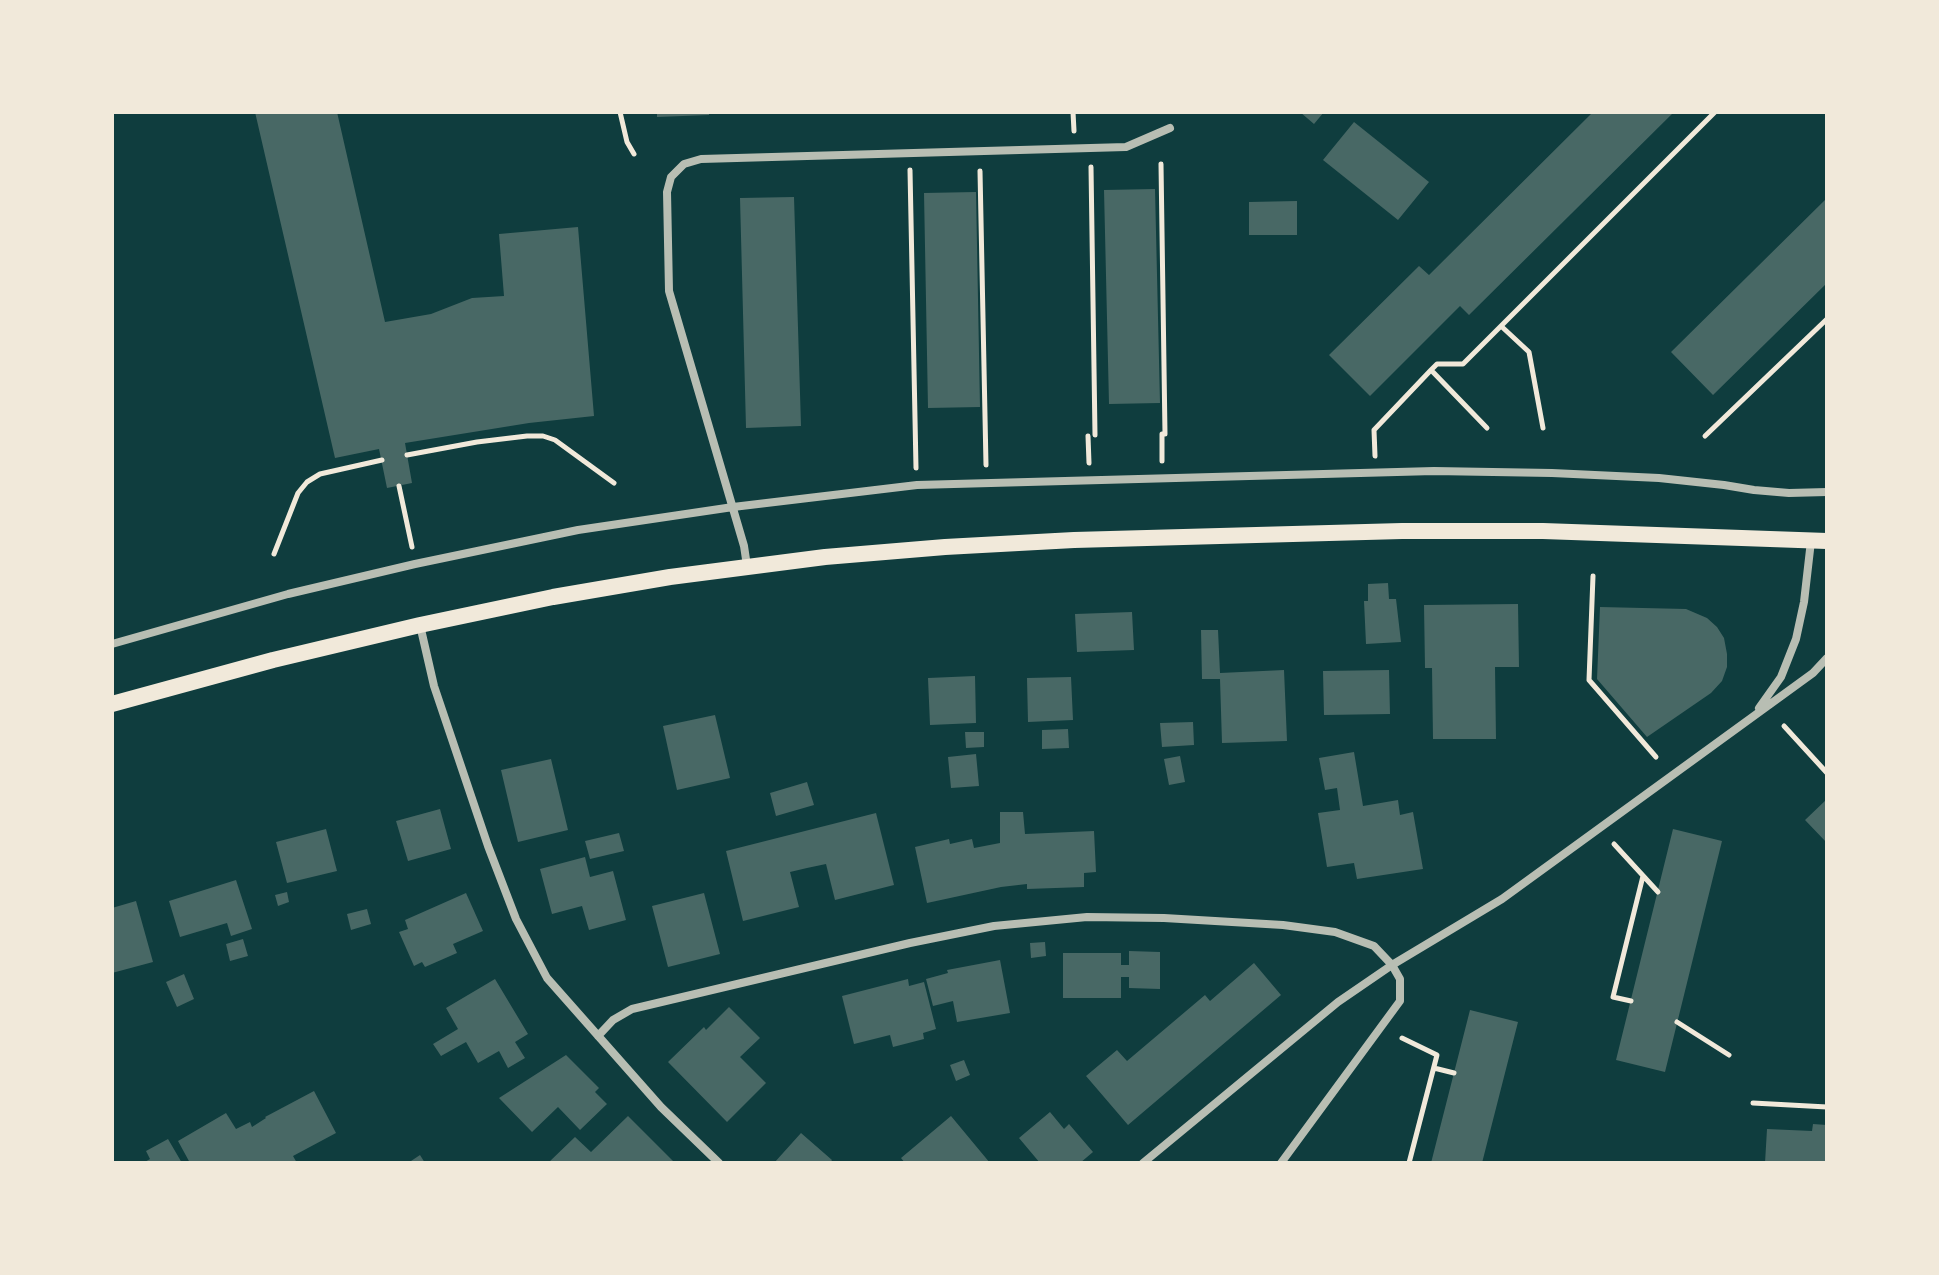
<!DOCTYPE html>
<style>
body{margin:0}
#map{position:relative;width:1939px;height:1275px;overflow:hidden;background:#0f3d3e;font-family:"PT Sans",sans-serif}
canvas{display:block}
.frame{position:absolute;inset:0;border:114px solid #f1e9da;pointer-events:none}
</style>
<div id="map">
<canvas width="1939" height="1275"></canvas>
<div class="frame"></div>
</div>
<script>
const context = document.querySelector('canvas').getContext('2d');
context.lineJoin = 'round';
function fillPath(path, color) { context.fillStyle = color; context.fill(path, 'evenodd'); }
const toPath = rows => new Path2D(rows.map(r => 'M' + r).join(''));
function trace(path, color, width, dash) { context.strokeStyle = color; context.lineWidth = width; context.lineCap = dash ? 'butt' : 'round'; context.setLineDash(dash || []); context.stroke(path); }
fillPath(toPath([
 [255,112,337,112,385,322,431,314,472,298,504,296,499,234,578,227,594,416,529,423,405,443,412,483,387,488,379,449,335,458],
 [657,112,709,112,709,115,657,117],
 [1300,112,1324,112,1314,124],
 [1593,112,1674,112,1469,315,1460,306,1370,396,1329,355,1419,266,1429,275],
 [1354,122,1429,182,1398,220,1323,160],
 [1155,189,1160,403,1109,404,1104,190],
 [976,192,980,407,928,408,924,193],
 [794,197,801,426,746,428,740,198],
 [1827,198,1827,283,1713,395,1671,352],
 [1297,201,1297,235,1249,235,1249,202],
 [1388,583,1389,599,1396,599,1401,642,1366,644,1364,601,1368,601,1368,584],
 [1518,604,1519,667,1495,667,1496,739,1433,739,1432,668,1425,668,1424,605],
 [1600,607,1686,609,1707,618,1717,627,1724,638,1727,654,1727,667,1722,681,1711,693,1647,737,1597,679],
 [1132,612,1134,650,1077,652,1075,614],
 [1201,630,1218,630,1220,673,1284,670,1287,741,1222,743,1220,679,1202,679],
 [1389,670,1390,714,1324,715,1323,671],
 [975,676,976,723,930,725,928,678],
 [1071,677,1073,720,1028,722,1027,678],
 [715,715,730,778,677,790,663,726],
 [1193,722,1194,745,1162,747,1160,723],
 [1068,729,1069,748,1042,749,1042,730],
 [965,732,984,732,984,747,966,748],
 [1354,752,1363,806,1398,800,1400,815,1413,812,1423,869,1357,879,1354,863,1327,867,1318,813,1340,810,1337,788,1325,790,1319,758],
 [976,754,979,786,951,788,948,757],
 [1180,756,1185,782,1169,785,1164,759],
 [551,759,568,830,518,842,501,770],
 [807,782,814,805,776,816,770,793],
 [1827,799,1827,843,1805,820],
 [440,809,451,849,408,861,396,821],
 [1000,812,1023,812,1025,834,1094,831,1096,872,1084,873,1084,887,1027,889,1027,884,1001,887,927,903,915,847,949,839,950,844,972,839,974,848,1000,843],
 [876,813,894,885,835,900,826,864,807,868,790,872,799,907,743,921,726,851],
 [326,829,337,871,287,883,276,842],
 [1673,829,1722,841,1665,1072,1616,1060],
 [619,833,624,851,590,859,585,841],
 [585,857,590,877,613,871,626,920,589,930,582,906,552,914,540,869],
 [236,880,252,929,231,936,227,923,180,937,169,901],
 [287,892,289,902,278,906,275,895],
 [466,893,483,931,453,944,457,953,425,967,422,962,414,966,399,932,408,929,405,920],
 [704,893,720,954,668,967,652,906],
 [136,901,153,962,112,973,112,908],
 [367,909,371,924,351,930,347,914],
 [243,939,248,956,230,961,226,944],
 [1045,942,1046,956,1031,958,1030,943],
 [1129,951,1160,952,1160,989,1129,988,1129,977,1121,977,1121,998,1063,998,1063,953,1121,953,1121,965,1129,965],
 [1000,960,1010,1013,957,1022,953,1001,933,1006,926,979,948,973,947,970],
 [1254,963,1281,995,1128,1125,1086,1076,1117,1050,1127,1061,1205,995,1210,1001],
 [184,974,194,999,177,1007,166,982],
 [495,979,528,1034,515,1042,525,1058,508,1068,499,1051,478,1063,466,1042,441,1056,433,1044,458,1029,446,1008],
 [908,979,909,986,924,982,936,1029,923,1033,924,1039,893,1047,890,1035,854,1044,842,996],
 [729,1007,760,1038,740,1057,766,1083,727,1122,668,1062,704,1027,706,1030],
 [1470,1010,1518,1022,1482,1163,1431,1163],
 [566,1055,599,1088,595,1092,607,1104,580,1130,558,1107,532,1132,499,1098],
 [964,1060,970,1075,956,1081,950,1065],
 [314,1091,336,1133,293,1156,297,1163,190,1163,178,1141,226,1113,236,1129,250,1122,252,1127,266,1118,265,1117],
 [1050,1112,1064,1129,1069,1124,1093,1152,1080,1163,1040,1163,1019,1138],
 [628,1116,675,1163,548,1163,575,1137,591,1152],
 [951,1116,990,1163,905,1163,901,1158],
 [1813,1124,1827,1125,1827,1163,1765,1163,1767,1129,1812,1131],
 [801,1133,832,1160,830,1163,774,1163],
 [168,1139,182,1163,143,1163,150,1159,146,1151],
 [420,1155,425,1163,408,1163]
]), '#486865');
trace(toPath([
 [620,112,627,142,634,154],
 [1073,112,1074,131],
 [1161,164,1165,434],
 [1091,167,1095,435],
 [910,170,916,468],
 [980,171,986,465],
 [1501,326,1529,352,1543,428],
 [1431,370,1487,428],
 [1162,434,1162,461],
 [1088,436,1089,463],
 [1705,436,1827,319],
 [407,455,477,442,527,436,543,436,555,440,614,483],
 [1375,456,1374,430,1431,370,1437,364,1463,364,1715,112],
 [399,486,412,547],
 [274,554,298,493,307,482,320,474,382,460],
 [1593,576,1589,680,1656,757],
 [1784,726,1827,773],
 [1614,844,1658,892],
 [1631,1001,1613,997,1643,876],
 [1677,1022,1729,1055],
 [1402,1038,1437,1055,1409,1163],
 [1434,1068,1454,1073],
 [1753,1103,1827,1107]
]), '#f1e9da', 5);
trace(toPath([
 [747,566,744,546,669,291,667,192,671,177,684,164,701,159,1126,147,1170,128],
 [420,625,434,686,488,846,516,919,547,978,661,1107,719,1163],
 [112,644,288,594,415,564,578,530,733,507,917,485,1434,471,1552,473,1659,478,1724,485,1754,490,1789,493,1827,492],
 [1759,708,1781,677,1796,639,1804,602,1811,541],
 [598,1036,613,1020,632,1009,910,943,994,926,1087,917,1164,918,1283,925,1335,932,1374,946,1392,965,1400,979,1400,1001,1281,1163],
 [1143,1163,1338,1002,1392,965,1502,899,1813,673,1827,658]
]), '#b8beb3', 8);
trace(toPath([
 [112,704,273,660,420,625,553,597,670,577,825,557,945,547,1074,540,1402,531,1543,531,1827,541]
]), '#f1e9da', 16);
</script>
